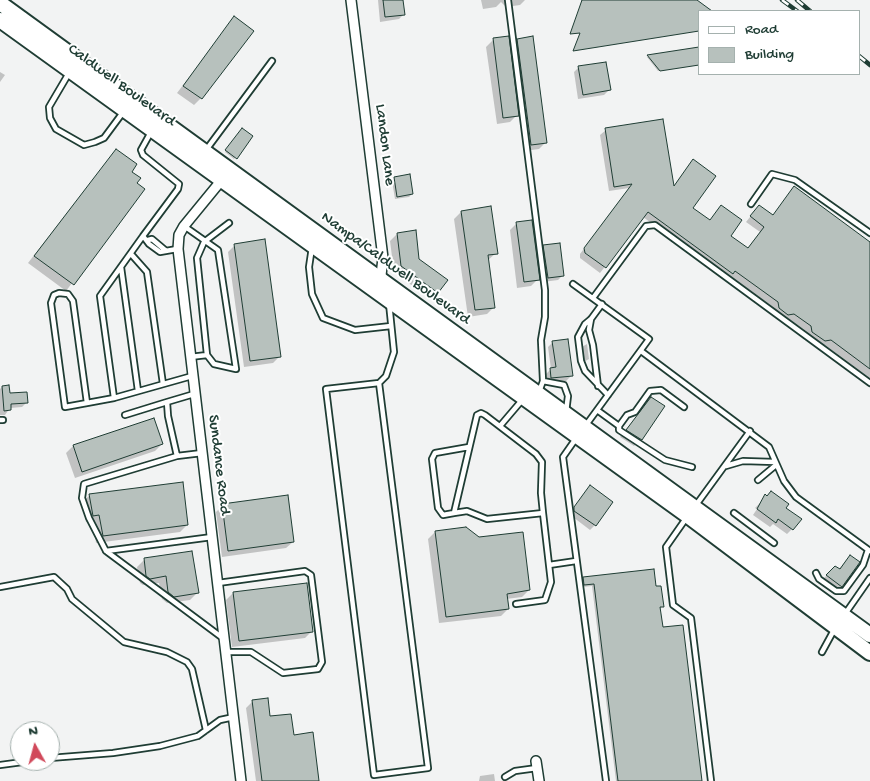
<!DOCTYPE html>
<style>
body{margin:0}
#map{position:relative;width:870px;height:781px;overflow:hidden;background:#f2f3f3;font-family:"Gochi Hand",sans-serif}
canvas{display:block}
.legend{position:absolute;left:698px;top:10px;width:162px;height:65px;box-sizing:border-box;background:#fff;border:1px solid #a5b1ae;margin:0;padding:6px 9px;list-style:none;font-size:15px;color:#1f3d34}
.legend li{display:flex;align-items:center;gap:10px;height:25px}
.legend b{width:25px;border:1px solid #a5b1ae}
.north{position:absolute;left:10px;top:721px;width:50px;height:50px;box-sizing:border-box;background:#fff;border:1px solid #a5b1ae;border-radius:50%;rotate:353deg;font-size:14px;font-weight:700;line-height:20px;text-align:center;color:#1f3d34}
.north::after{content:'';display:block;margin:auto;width:18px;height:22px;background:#d1495b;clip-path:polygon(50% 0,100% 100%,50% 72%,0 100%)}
</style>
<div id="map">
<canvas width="870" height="781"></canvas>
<ul class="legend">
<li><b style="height:6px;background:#fff"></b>Road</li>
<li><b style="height:14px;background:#b7c1bd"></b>Building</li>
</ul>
<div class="north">N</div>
</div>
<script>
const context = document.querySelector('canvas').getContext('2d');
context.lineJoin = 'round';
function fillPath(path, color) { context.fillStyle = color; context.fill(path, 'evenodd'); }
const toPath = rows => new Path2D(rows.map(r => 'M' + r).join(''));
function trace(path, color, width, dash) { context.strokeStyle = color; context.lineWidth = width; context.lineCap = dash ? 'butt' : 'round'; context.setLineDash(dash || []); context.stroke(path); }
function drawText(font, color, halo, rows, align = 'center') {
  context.font = font + ' "Gochi Hand",sans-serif'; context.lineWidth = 4; context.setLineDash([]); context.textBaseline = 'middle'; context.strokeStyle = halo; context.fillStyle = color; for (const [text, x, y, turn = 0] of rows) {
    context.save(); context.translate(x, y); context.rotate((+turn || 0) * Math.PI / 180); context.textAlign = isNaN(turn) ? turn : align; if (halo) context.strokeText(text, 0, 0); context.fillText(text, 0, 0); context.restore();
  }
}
fillPath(toPath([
 [378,0,402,0,404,14,399,19,380,22],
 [481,0,525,0,520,5,506,7,501,2,496,7,483,9],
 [235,17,201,98,194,105,177,93],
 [507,38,509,49,518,40,546,142,539,149,524,151,519,113,510,122,497,124,486,47,493,40],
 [699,48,699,65,658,71,647,57],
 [579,67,609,90,604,95,578,99,574,72],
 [0,72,5,75,0,82],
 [242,130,252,137,234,159,225,152],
 [606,130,673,187,693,161,691,208,747,249,760,232,746,222,754,212,772,216,794,188,870,244,870,378,825,345,819,346,807,337,806,331,788,318,783,319,774,313,773,307,729,275,727,278,643,217,600,273,580,258,580,254,629,188,609,191,600,135],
 [116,150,135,183,143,189,66,291,28,263],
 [395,178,412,194,409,197,395,199,392,181],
 [461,212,496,253,487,261,494,307,487,314,468,317,454,219],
 [517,223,538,279,531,286,517,288,510,230],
 [397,234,418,260,437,292,430,299,394,272,390,241],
 [235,245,280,356,273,363,244,367,228,252],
 [544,246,563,275,558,280,543,282,539,251],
 [553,342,571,376,566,381,547,383,546,374,551,369,548,347],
 [587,344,589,359,582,363,580,348],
 [2,387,8,387,9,394,27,402,22,407,10,408,5,415,0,415,0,389],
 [651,398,641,439,634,446,620,437],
 [154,420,162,444,155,451,75,478,66,453,73,446],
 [182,484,187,525,180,532,96,543,93,521,86,522,82,502,89,496],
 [590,487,595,525,590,530,569,514],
 [771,492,785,508,792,529,787,534,773,524,770,527,753,515,757,509,755,508],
 [223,505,293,542,286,548,222,557,216,512],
 [435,532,529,590,522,597,506,599,508,609,501,616,439,623,428,539],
 [850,556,841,586,834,593,820,582,835,567,838,570],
 [144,560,197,593,190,600,167,603,162,599,159,583,143,585,140,583,137,567],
 [584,578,655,588,662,607,659,609,662,629,701,781,616,781,592,586,582,587],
 [233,593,312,631,305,638,232,647,226,600],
 [252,702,293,736,318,781,256,781,246,708],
 [494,774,495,781,479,781,480,776]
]), '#0003');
const building = toPath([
 [383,0,403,0,405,15,385,17,383,0],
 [582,0,697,0,712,11,699,11,699,31,573,51,580,33,570,34,582,0],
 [234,16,254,31,202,99,183,86,234,16],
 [509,36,519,116,503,118,493,38,509,36],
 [533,36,547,143,531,145,517,39,533,36],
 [699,47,699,65,660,71,647,55,699,47],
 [606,62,611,90,583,95,578,66,606,62],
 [663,119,674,186,693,159,716,176,693,208,710,220,721,205,742,220,731,236,748,248,764,227,750,216,759,205,773,215,794,186,870,242,870,369,831,340,825,341,812,332,811,326,794,314,788,315,779,308,778,302,735,271,733,274,648,212,606,268,585,253,584,248,632,184,614,187,605,128,663,119],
 [242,128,253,136,237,159,225,150,242,128],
 [116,149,137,164,132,172,141,178,137,183,145,189,74,285,34,256,116,149],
 [410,174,413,194,397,197,394,177,410,174],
 [491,206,498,254,488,255,495,308,475,310,461,211,491,206],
 [532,220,540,280,524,282,516,222,532,220],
 [416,230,419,259,448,280,438,293,401,266,397,233,416,230],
 [265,239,281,357,250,361,234,244,265,239],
 [560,243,564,276,548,278,543,245,560,243],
 [568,339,573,376,551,378,550,368,556,367,552,341,568,339],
 [9,385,10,393,27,392,28,403,11,404,11,410,4,411,2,386,9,385],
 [651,397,665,406,642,440,626,430,651,397],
 [154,418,163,444,82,472,73,445,154,418],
 [183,482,188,525,103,536,99,515,93,516,89,494,183,482],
 [590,485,613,502,596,526,574,511,574,507,590,485],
 [771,491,789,504,786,508,802,519,793,530,778,519,776,523,757,509,765,494,767,496,771,491],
 [288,495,294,542,228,551,222,504,288,495],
 [466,527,479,537,523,532,530,590,507,594,509,609,446,617,435,531,466,527],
 [192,551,199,593,174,597,168,592,166,576,150,579,146,576,144,558,192,551],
 [850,555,860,562,842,587,826,575,835,566,840,569,850,555],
 [654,569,656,586,661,586,664,607,660,607,663,627,683,625,702,781,618,781,594,584,584,585,583,577,654,569],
 [307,583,313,632,239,641,233,592,307,583],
 [268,698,270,716,291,714,294,735,313,732,319,781,262,781,252,700,268,698]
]);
fillPath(building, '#b7c1bd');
trace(building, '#1f3d34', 1);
const lane = toPath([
 [508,0,545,290,545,317,541,340,543,381,539,392],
 [69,73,49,107,50,118,56,129,84,145,95,142,104,138,124,111],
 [151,132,141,150,143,155,179,184,178,189,143,236,149,244,160,252,177,249],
 [206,150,272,61],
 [751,204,772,174,795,180,870,233],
 [184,226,218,250,236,369,214,364,207,355,190,357],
 [143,236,100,296,114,398,192,376],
 [148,240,152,239,165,250],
 [312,247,309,267,312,294,323,318,355,330,391,326],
 [131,254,147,272,163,384],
 [121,267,138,391],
 [573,284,649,339,586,425],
 [593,298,646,226,655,225,870,383],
 [602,304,591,319,585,324,578,337,581,361,585,371,608,395],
 [591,319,589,330,593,345,598,386],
 [641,351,769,447,784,481,796,497,870,551],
 [207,355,197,258,204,242,229,223],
 [543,381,564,385,568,396,566,412],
 [379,383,428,768,374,775,326,389,379,383],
 [379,383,386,376,394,352,389,303],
 [194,394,167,402,168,416,177,456,202,453],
 [87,403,73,301,68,294,59,293,54,295,51,303,65,407,87,403,114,398],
 [684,407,661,390,650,391,635,412,627,415,619,426,619,430,665,460,692,467],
 [597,410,619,426],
 [125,415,167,402],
 [0,420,3,420],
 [500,426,523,399],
 [577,437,563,457,606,781],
 [177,456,84,484,82,498,89,518,106,551,212,537],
 [726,466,743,461,775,462],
 [758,480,776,465],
 [696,505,750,431],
 [454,513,443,515,438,508,432,459,435,453,469,447],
 [734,513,774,543],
 [687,517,666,547,673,605,691,618,711,781],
 [106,551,224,639],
 [549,565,576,561],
 [816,573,819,579,836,591,844,591,863,565,868,550],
 [218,583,305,571,311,575,322,662,318,669,283,673,251,652,226,652],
 [0,587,54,577,67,589,72,599,124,642,167,652,187,662,192,669,206,730],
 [516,604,545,600,551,582,543,513,541,493,542,462,536,454,485,415,481,413,477,415,454,513,467,511,487,519,543,513],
 [845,614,870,578],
 [822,652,834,630],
 [50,758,113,753,160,746,198,736,220,720,234,717],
 [0,765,30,761],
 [505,777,515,771,537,768]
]);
const street = toPath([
 [351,0,383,258,380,284],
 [225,176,184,226,179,235,178,249,241,781],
 [536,761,539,781]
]);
const primary = toPath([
 [0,3,870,635],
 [0,20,688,516,870,653]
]);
trace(lane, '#1f3d34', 8);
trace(street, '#1f3d34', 12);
trace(primary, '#1f3d34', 18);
trace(lane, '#fff', 4.5);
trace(street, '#fff', 9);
trace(primary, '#fff', 14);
const rail = toPath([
 [782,0,797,11],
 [797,0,810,11],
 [859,56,870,65]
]);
trace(rail, '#1f3d34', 4.5);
trace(rail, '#fff', 2.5, [8]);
drawText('16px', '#1f3d34', '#fff', [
 ["Caldwell Boulevard",121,86,36],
 ["Landon Lane",384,145,83],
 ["Nampa/Caldwell Boulevard",395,269,36],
 ["Sundance Road",218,465,83]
]);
</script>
